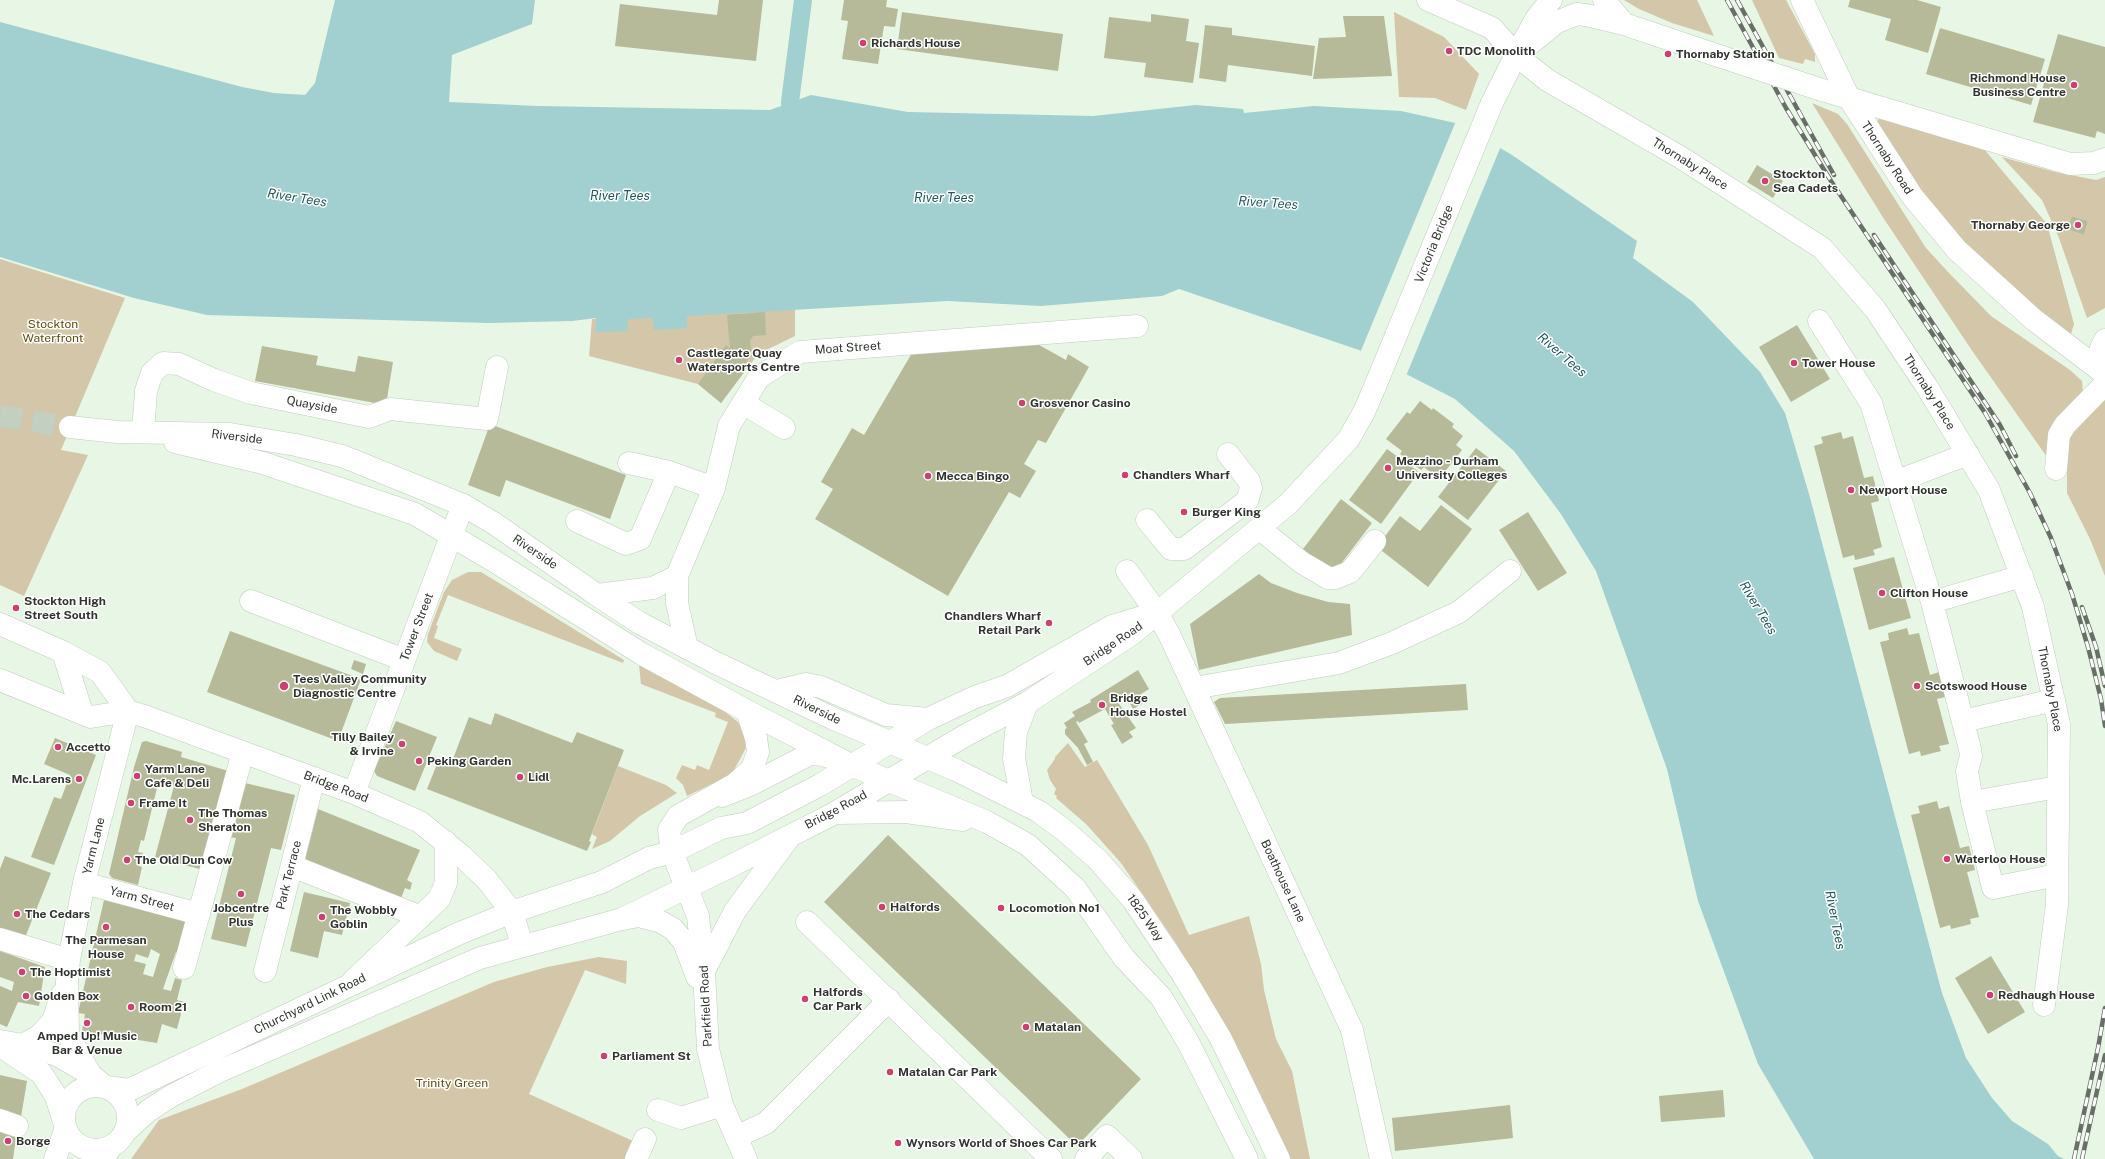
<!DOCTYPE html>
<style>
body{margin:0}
canvas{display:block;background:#e8f6e5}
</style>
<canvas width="2105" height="1159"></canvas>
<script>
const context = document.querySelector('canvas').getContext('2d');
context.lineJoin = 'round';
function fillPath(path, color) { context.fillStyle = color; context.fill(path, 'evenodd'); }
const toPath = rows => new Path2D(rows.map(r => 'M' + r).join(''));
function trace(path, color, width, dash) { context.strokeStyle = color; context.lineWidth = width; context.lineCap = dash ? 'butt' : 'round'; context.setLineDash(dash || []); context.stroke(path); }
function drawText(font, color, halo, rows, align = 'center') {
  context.font = font + ' "Public Sans",sans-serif'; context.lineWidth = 3; context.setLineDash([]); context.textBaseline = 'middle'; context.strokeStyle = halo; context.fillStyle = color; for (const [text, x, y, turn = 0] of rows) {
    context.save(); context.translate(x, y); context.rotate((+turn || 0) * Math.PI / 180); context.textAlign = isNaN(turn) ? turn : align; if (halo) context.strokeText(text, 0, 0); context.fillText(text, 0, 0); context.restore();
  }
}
fillPath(toPath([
 [1624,0,1697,0,1714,36,1672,23,1639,9],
 [1752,0,1786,0,1815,54,1815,62,1805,59,1803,64,1779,58],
 [1394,12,1444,37,1479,74,1466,110,1435,98,1399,97],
 [1812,103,1838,114,1847,124,1926,248,1949,273,1991,316,2070,370,2082,381,2083,394,2047,457,1973,352,1884,219],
 [1881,117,1984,149,2047,224,2074,324,2071,334,2009,286,1967,246,1937,212,1907,172,1878,124,1878,120],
 [2002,157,2055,172,2096,180,2105,177,2105,308,2087,318,2059,238,2042,200],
 [2072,216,2088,221,2084,235,2067,229],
 [0,259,125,298,61,450,88,455,24,596,0,585],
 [795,309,795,336,758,354,721,403,698,384,589,356,592,319],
 [2099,395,2105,401,2105,576,2090,539,2067,493,2067,473,2063,447],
 [468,572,481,572,509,589,624,660,623,663,448,595,436,625,438,626,434,638,462,649,457,661,434,651,427,642,428,634,444,592,452,580],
 [639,665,724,711,738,722,745,737,746,748,734,770,726,777,687,796,683,785,676,778,682,765,695,770,697,765,709,770,728,722,715,717,716,713,641,684],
 [1068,743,1085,767,1097,760,1148,845,1189,935,1249,916,1261,964,1264,990,1276,1039,1292,1071,1310,1159,1290,1159,1254,1083,1213,1006,1176,943,1121,863,1086,824,1056,798,1057,796,1054,794,1056,789,1050,780,1047,770,1055,759,1055,757],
 [618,766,666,785,677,793,640,816,610,841,592,849,597,837,592,834],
 [599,957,627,961,626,984,585,970,529,1094,633,1141,629,1159,131,1159,159,1120,242,1089,494,982,547,967]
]), '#d3c6a9');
fillPath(toPath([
 [335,0,535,0,532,24,452,55,449,102,538,106,770,110,811,95,908,112,1093,116,1196,105,1243,109,1244,113,1314,106,1401,111,1460,124,1512,155,1637,241,1633,258,1693,302,1760,372,1785,413,1809,494,1942,993,1966,1058,1992,1098,2012,1121,2048,1144,2058,1156,2064,1159,1814,1159,1758,1064,1698,901,1667,769,1596,571,1561,514,1514,451,1455,399,1359,350,1179,289,1162,296,1041,306,948,301,687,316,687,328,654,330,653,318,628,319,627,331,596,332,596,318,572,321,489,323,207,315,134,298,0,257,0,22,242,87,274,93,305,95,315,83]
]), '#a2cfcf');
fillPath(toPath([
 [1456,121,1501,146,1406,376,1360,353]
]), '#e8f6e5');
trace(toPath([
 [792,125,790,102,803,0]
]), '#a2cfcf', 18);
fillPath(toPath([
 [719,0,763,0,756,61,615,46,620,4,717,15],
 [844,0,887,0,886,7,898,9,895,27,884,26,878,64,842,59,848,21,841,20],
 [1850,0,1917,0,1941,7,1928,53,1885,40,1891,19,1848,7],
 [902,12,1063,34,1058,71,897,49],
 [1151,14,1189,19,1186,41,1199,43,1193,83,1144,77,1146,63,1104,58,1109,17,1151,22],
 [1343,16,1384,16,1392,76,1313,79,1319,38,1346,37],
 [1205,25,1232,28,1232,35,1315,46,1312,76,1228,65,1226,82,1199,78],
 [1940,28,2045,59,2031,105,1926,74],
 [2058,34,2105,47,2105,134,2097,131,2095,138,2033,122],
 [1757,165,1783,181,1773,198,1747,182],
 [2072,216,2088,221,2084,235,2067,229],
 [765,312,766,335,753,336,750,341,752,355,746,361,750,364,721,403,698,384,726,345,730,349,727,315],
 [1797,325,1830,379,1791,402,1759,347],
 [1032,341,1066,360,1068,354,1089,367,1046,443,1038,440,1024,464,1036,471,1020,498,1009,492,948,596,815,519,833,489,821,482,852,428,864,435,916,346],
 [262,346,318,356,316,365,355,372,358,356,393,362,386,405,255,381],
 [1420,401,1432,410,1433,408,1454,424,1452,427,1463,436,1456,445,1462,450,1439,479,1424,467,1421,470,1400,454,1402,451,1386,439,1407,412,1410,414],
 [490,424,626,475,610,519,506,480,500,497,468,485],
 [1841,432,1843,439,1853,436,1864,478,1873,476,1879,501,1871,503,1882,547,1873,550,1875,555,1855,560,1854,555,1843,558,1814,446,1823,443,1821,437],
 [1476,448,1506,471,1468,520,1438,497],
 [1387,449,1419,472,1381,524,1349,500],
 [1341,499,1372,523,1334,573,1303,549],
 [1441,505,1472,529,1428,587,1377,547,1400,516,1420,531],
 [1528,512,1567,573,1538,591,1499,530],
 [1894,557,1911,618,1869,630,1853,568],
 [1259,574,1271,583,1297,593,1328,602,1350,604,1352,635,1199,670,1190,624],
 [1907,628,1909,635,1919,633,1930,675,1939,672,1945,697,1937,699,1949,744,1939,746,1941,751,1921,756,1920,751,1909,754,1880,642,1889,640,1888,633],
 [230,631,361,679,338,741,207,692],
 [354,660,366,664,363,674,351,669],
 [1138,670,1149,689,1141,694,1145,702,1133,709,1126,696,1117,701,1136,728,1129,732,1133,737,1122,744,1111,725,1114,724,1105,709,1079,723,1078,721,1076,722,1088,742,1084,744,1093,762,1087,765,1078,748,1065,734,1065,729,1067,728,1064,723,1075,716,1072,712,1091,702,1090,700],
 [1466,684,1468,710,1225,724,1214,702,1220,698],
 [495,713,572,743,577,732,624,750,589,841,591,842,587,851,427,789,439,759,451,764,469,717,491,725],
 [396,721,437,737,415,791,377,776,374,771],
 [55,738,96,755,54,865,31,857,54,797,61,799,70,775,44,764],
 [146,741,182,752,181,757,232,772,207,871,155,857,174,786,159,780,144,841,141,840,138,852,143,853,139,866,142,867,138,885,112,878,109,874,134,767,142,742],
 [241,782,295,795,281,850,271,848,246,947,211,939,236,838,228,837],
 [1937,801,1939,809,1949,806,1960,848,1969,846,1975,870,1967,872,1979,917,1970,919,1971,924,1951,929,1950,925,1940,928,1911,815,1920,813,1918,806],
 [318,809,420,850,407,880,412,883,410,890,405,888,399,903,304,864],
 [888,835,1141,1079,1077,1146,824,902],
 [5,856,51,873,24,940,0,931,0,869],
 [304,892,350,903,342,935,324,931,318,958,290,951],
 [104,900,191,923,183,954,176,952,163,989,171,991,175,978,182,980,177,1000,184,1002,177,1029,162,1024,157,1043,82,1031,85,1014,78,1013],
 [151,949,160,954,153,977,143,974,146,964,134,961,136,954,148,958],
 [0,951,45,967,39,1006,18,1002,7,1027,0,1024,0,986,12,991,14,982,0,977],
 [1991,956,2025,1012,1988,1034,1955,978],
 [0,1075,27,1081,21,1117,0,1110],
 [1723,1090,1725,1117,1661,1122,1659,1096],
 [1510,1105,1513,1138,1395,1151,1392,1118],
 [0,1125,17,1131,13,1159,0,1159]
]), '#b6ba98');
trace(toPath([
 [0,416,70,427]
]), '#c3cfc1', 22, [22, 11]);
const minor = toPath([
 [1428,0,1492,28,1516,55,1547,80,1680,157,1822,248,1875,309,1927,387,1989,490,2033,607,2059,724,2057,905,2044,1005],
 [1802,0,1849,98],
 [1819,321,1871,403,1932,602,1970,749,1971,756,1967,771,1972,802,1993,888,2057,875],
 [743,403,784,428],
 [143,432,146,391,152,373,163,363,179,364,214,380,251,393,369,417,390,409,487,419,497,367],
 [629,463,669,472,714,488],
 [2056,469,2059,435,2065,425,2105,384],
 [1895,482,1968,454],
 [1147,520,1171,549,1184,549,1247,501,1251,488,1249,481,1228,454],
 [577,521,626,544,640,539,669,472],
 [1260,529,1301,562,1328,578,1335,578,1350,572,1375,541],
 [1127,571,1157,613,1169,634,1352,1030,1381,1159],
 [597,595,653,588,677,576],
 [251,601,404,660],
 [1932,602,2022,576],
 [0,624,63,652,100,672,128,711],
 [687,648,677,603,677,576,714,488,729,426,759,377,800,352,1137,326],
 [63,652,82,713],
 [0,680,91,717,128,711,147,717,354,793,420,822,462,856,487,880,512,912,522,945],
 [1194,688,1339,663,1392,643,1459,612,1510,571],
 [1963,721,2054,700],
 [354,793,463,505],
 [722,796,752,784,810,754,823,755,835,759],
 [1972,802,2058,787],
 [672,852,698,916,704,971,708,1049,722,1105,746,1159],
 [292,866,421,917],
 [84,883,199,914],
 [622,919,639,916,659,921,673,929,684,942,697,977],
 [807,922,1051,1159],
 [0,939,69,960],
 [184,968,243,752],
 [265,971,314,778],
 [353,981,439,899,446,883,446,842],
 [23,1045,39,1036,53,1021,62,994],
 [90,1074,68,1034,67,982,69,960,84,883,128,711],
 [658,1110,681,1118,722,1105],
 [0,1120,17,1126],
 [736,1137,766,1123,889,1000],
 [55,1159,65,1130],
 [103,1159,111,1147],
 [636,1159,645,1139],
 [1086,1159,1107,1136,1131,1159]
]);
const major = toPath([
 [1604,0,1624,24],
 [1526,47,1557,22,1577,14,1586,15,1624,24,1719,56],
 [1822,90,2070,164,2094,163,2105,159],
 [1849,98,1912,196,1957,250,2033,319,2104,373],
 [2105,340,2101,348,2100,361,2105,375],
 [70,427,117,432,230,434,296,445,342,456,463,505,495,524,597,595,638,622,716,663,834,719,956,770,1038,811,1064,830,1098,860,1133,900,1183,975,1221,1039,1279,1159],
 [175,442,263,463,415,514,494,561,642,654,747,711,851,765,987,822,1028,845,1075,888,1124,958,1161,997,1189,1044,1247,1159],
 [777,691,806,684,821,687,886,715,928,719],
 [1022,802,1014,758,1016,732,1027,703],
 [838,813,906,812,963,820],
 [672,852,669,830,678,816,735,784,752,769,758,752,756,738,747,711],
 [704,971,735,911,788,839],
 [0,1041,23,1045,57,1055,90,1074,104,1086],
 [2,1047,41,1073,56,1096,63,1119],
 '64 1118a32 32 0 1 1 64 0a32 32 0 1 1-64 0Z',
 [107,1087,129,1090,460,933,512,912,602,882,649,858,672,852,721,828,747,823,820,785,928,719,975,697,1007,686,1112,626,1149,615],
 [124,1133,148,1111,171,1096,220,1071,480,958,622,919,729,867,833,814,966,735,1027,703,1132,634,1288,504,1348,440,1364,412,1376,384,1492,103,1516,55,1536,19,1551,0]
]);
trace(minor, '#bfcdbc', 23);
trace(major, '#bfcdbc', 23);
trace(minor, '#fff', 22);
trace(major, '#fff', 22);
const rail = toPath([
 [1727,0,1786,108,1831,181,1985,413,2030,493,2051,538,2072,594,2088,647,2101,699,2105,726],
 [1737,0,1834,175],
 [1874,235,2000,425,2016,456],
 [2082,607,2096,647,2105,686],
 [2074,1159,2098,1048,2105,1008],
 [2082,1159,2105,1055]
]);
trace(rail, '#676f66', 4.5);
trace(rail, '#fff', 3, [9]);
const majorBridge = toPath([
 [1719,56,1822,90]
]);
trace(majorBridge, '#bfcdbc', 23, []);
trace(majorBridge, '#fff', 22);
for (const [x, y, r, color] of [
 [863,43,4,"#ce406f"],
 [1449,51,4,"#ce406f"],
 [1668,54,4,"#ce406f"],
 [2074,85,4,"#ce406f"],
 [1765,181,4,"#ce406f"],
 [2078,225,4,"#ce406f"],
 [679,360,4,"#ce406f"],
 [1794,363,4,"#ce406f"],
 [1022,403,4,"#ce406f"],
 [1388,468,4,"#ce406f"],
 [1125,475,4,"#ce406f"],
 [928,476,4,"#ce406f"],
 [1851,490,4,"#ce406f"],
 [1184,512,4,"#ce406f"],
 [1882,593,4,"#ce406f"],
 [16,608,4,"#ce406f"],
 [1049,623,4,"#ce406f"],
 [284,686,5,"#ce406f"],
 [1917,686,4,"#ce406f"],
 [1102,705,4,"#ce406f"],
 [402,744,4,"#ce406f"],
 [58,747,4,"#ce406f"],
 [419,761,4,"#ce406f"],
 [137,776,4,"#ce406f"],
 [520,777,4,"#ce406f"],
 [79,779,4,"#ce406f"],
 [131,803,4,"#ce406f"],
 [190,820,4,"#ce406f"],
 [1947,859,4,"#ce406f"],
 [127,860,4,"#ce406f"],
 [241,894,4,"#ce406f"],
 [882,907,4,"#ce406f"],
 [1001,908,4,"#ce406f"],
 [17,914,4,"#ce406f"],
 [322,917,4,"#ce406f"],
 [106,927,4,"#ce406f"],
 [22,972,4,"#ce406f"],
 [1990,995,4,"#ce406f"],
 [26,996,4,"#ce406f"],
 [805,999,4,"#ce406f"],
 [131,1007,4,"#ce406f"],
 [87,1023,4,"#ce406f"],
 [1026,1027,4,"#ce406f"],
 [604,1056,4,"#ce406f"],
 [890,1072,4,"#ce406f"],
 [8,1141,4,"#ce406f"],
 [898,1143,4,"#ce406f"]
]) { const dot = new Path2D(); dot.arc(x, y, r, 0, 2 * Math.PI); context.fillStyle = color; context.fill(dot); trace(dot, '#fff', 1.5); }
drawText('bold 12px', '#30352f', '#fff', [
 ["Richards House",871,43],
 ["TDC Monolith",1457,51],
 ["Thornaby Station",1676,54],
 ["Richmond House",2066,78,"right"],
 ["Business Centre",2066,92,"right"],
 ["Stockton",1773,174],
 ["Sea Cadets",1773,188],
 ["Thornaby George",2070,225,"right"],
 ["Castlegate Quay",687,353],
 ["Watersports Centre",687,367],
 ["Tower House",1802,363],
 ["Grosvenor Casino",1030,403],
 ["Mezzino - Durham",1396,461],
 ["University Colleges",1396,475],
 ["Chandlers Wharf",1133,475],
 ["Mecca Bingo",936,476],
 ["Newport House",1859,490],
 ["Burger King",1192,512],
 ["Clifton House",1890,593],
 ["Stockton High",24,601],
 ["Street South",24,615],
 ["Chandlers Wharf",1041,616,"right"],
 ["Retail Park",1041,630,"right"],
 ["Tees Valley Community",293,679],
 ["Diagnostic Centre",293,693],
 ["Scotswood House",1925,686],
 ["Bridge",1110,698],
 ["House Hostel",1110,712],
 ["Tilly Bailey",394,737,"right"],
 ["& Irvine",394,751,"right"],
 ["Accetto",66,747],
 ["Peking Garden",427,761],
 ["Yarm Lane",145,769],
 ["Cafe & Deli",145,783],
 ["Lidl",528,777],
 ["Mc.Larens",71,779,"right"],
 ["Frame It",139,803],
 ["The Thomas",198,813],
 ["Sheraton",198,827],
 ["Waterloo House",1955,859],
 ["The Old Dun Cow",135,860],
 ["Halfords",890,907],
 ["Jobcentre",241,908,"center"],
 ["Plus",241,922,"center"],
 ["Locomotion No1",1009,908],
 ["The Wobbly",330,910],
 ["Goblin",330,924],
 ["The Cedars",25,914],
 ["The Parmesan",106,940,"center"],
 ["House",106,954,"center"],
 ["The Hoptimist",30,972],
 ["Halfords",813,992],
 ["Car Park",813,1006],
 ["Redhaugh House",1998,995],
 ["Golden Box",34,996],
 ["Room 21",139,1007],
 ["Matalan",1034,1027],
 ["Amped Up! Music",87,1036,"center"],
 ["Bar & Venue",87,1050,"center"],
 ["Parliament St",612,1056],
 ["Matalan Car Park",898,1072],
 ["Borge",16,1141],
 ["Wynsors World of Shoes Car Park",906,1143]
], 'left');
drawText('12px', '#30352f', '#fff', [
 ["Thornaby Road",1887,158,57],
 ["Thornaby Place",1690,164,32],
 ["Victoria Bridge",1434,244,-68],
 ["Moat Street",848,348,-4],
 ["Thornaby Place",1929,392,58],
 ["Quayside",312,405,11],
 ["Riverside",237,437,7],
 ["Riverside",535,552,34],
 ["Tower Street",417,627,-69],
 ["Bridge Road",1113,644,-34],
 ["Thornaby Place",2050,689,79],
 ["Riverside",817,710,26],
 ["Bridge Road",336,787,21],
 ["Bridge Road",836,810,-28],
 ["Yarm Lane",94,846,-76],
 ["Park Terrace",289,875,-76],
 ["Boathouse Lane",1283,881,65],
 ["Yarm Street",142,899,15],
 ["1825 Way",1145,918,55],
 ["Churchyard Link Road",310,1004,-26],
 ["Parkfield Road",706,1006,-93]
]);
drawText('12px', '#614b12', '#fff', [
 ["Stockton",53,324],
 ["Waterfront",53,338],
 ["Trinity Green",452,1083]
]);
drawText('italic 13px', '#1e5b5b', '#fff', [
 ["River Tees",620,196],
 ["River Tees",297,198,9],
 ["River Tees",944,198],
 ["River Tees",1268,203,4],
 ["River Tees",1562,355,41],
 ["River Tees",1758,608,59],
 ["River Tees",1835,920,79]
]);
</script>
